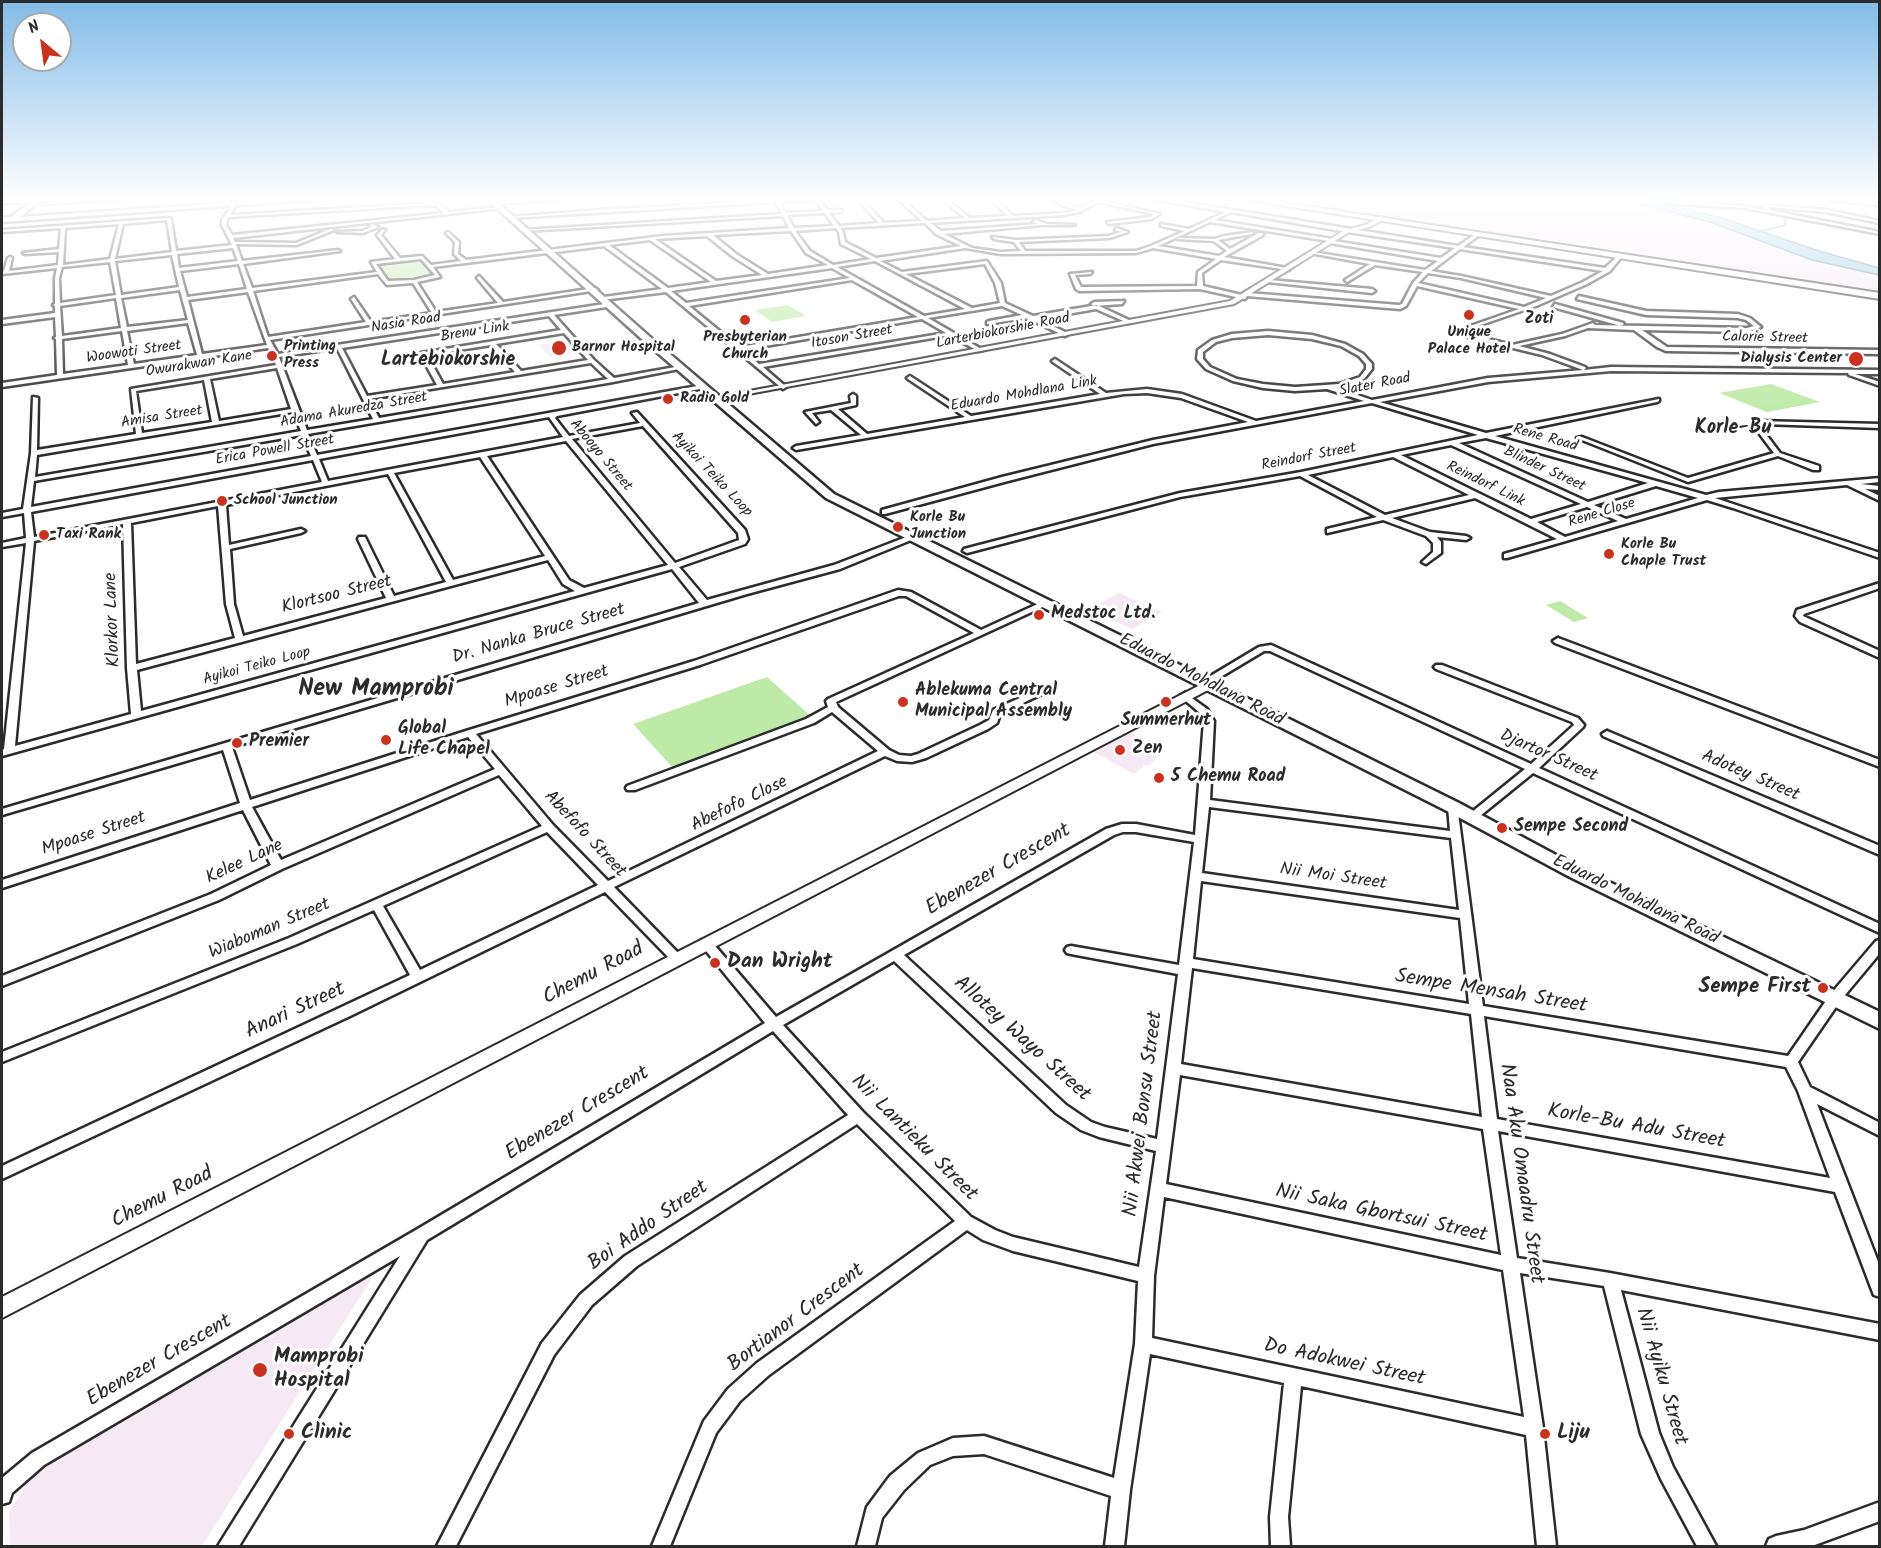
<!DOCTYPE html>
<style>
body{margin:0}
#map{position:relative;width:1881px;height:1548px;overflow:hidden;background:#fff;font-family:Kalam,sans-serif}
canvas{display:block}
.frame{position:absolute;inset:0;border:3px solid #2b2b2b;pointer-events:none}
.north{position:absolute;left:12px;top:12px;width:60px;height:60px;box-sizing:border-box;background:#fff;border:2px solid #aaa;border-radius:50%;rotate:331deg;font-size:16px;font-weight:700;line-height:24px;text-align:center;color:#2b2b2b}
.north::after{content:'';display:block;margin:auto;width:21px;height:27px;background:#c8321e;clip-path:polygon(50% 0,100% 100%,50% 72%,0 100%)}
</style>
<div id="map">
<canvas width="1881" height="1548"></canvas>
<div class="frame"></div>
<div class="north">N</div>
</div>
<script>
const context = document.querySelector('canvas').getContext('2d');
context.lineJoin = 'round';
function fillPath(path, color) { context.fillStyle = color; context.fill(path, 'evenodd'); }
const toPath = rows => new Path2D(rows.map(r => 'M' + r).join(''));
function trace(path, color, width, dash) { context.strokeStyle = color; context.lineWidth = width; context.lineCap = dash ? 'butt' : 'round'; context.setLineDash(dash || []); context.stroke(path); }
function drawText(font, color, halo, rows, align = 'center') {
  context.font = font + ' Kalam,sans-serif'; context.lineWidth = 6; context.setLineDash([]); context.textBaseline = 'middle'; context.strokeStyle = halo; context.fillStyle = color; for (const [text, x, y, turn = 0] of rows) {
    context.save(); context.translate(x, y); context.rotate((+turn || 0) * Math.PI / 180); context.textAlign = isNaN(turn) ? turn : align; if (halo) context.strokeText(text, 0, 0); context.fillText(text, 0, 0); context.restore();
  }
}
fillPath(toPath([
 [1250,198,1619,199,1710,222,1812,260,1879,275,1879,291],
 [569,340,580,352,550,357,538,345],
 [1119,593,1162,612,1132,629,1089,609],
 [1130,732,1161,752,1149,766,1145,765,1134,774,1094,752],
 [379,1267,202,1546,10,1546,9,1512,34,1473]
]), '#f6e8f4');
fillPath(toPath([
 [419,257,433,274,386,280,374,262],
 [788,305,806,316,772,322,755,310],
 [1771,384,1820,402,1767,412,1719,393],
 [1560,601,1588,618,1574,622,1546,605],
 [767,677,812,717,674,769,633,724]
]), '#beeaa7');
const water = toPath([
 [1607,198,1641,198,1719,217,1816,250,1879,268,1879,275,1812,260,1710,222,1652,207,1607,198]
]);
fillPath(water, '#89c5e9');
trace(water, '#63879d', 1.5);
trace(toPath([
 [1790,207,1800,215,1792,217],
 [1757,232,1786,225,1784,219,1791,218]
]), '#63879d', 1.5);
const minor = toPath([
 [110,198,137,198,43,204,41,203,110,198],
 [227,198,231,198,224,206,222,206,227,198],
 [557,198,583,198,494,204,492,203,557,198],
 [773,198,777,198,778,200,836,198,820,200,827,210,842,210,841,212,829,213,839,226,879,223,856,198,860,198,884,223,922,221,897,198,901,198,927,221,965,218,940,198,945,198,970,218,1008,216,989,198,994,198,1013,216,1064,213,1077,210,1061,205,1051,198,1056,198,1063,203,1080,208,1101,198,1106,198,1102,201,1160,214,1151,219,1109,224,1107,222,1150,217,1154,214,1098,202,1079,212,1064,215,930,223,941,231,1038,224,1033,222,1035,220,1046,224,1075,225,1042,225,944,234,972,248,1001,252,1021,251,1014,242,994,239,992,237,1016,240,1109,236,1121,232,1115,230,1117,228,1128,232,1109,238,1019,242,1025,251,1136,251,1151,246,1185,231,1161,226,1161,224,1189,229,1226,212,1147,198,1158,198,1458,246,1476,234,1478,236,1463,247,1605,268,1619,255,1623,255,1610,271,1587,284,1536,306,1466,330,1472,335,1512,345,1562,334,1593,323,1595,325,1747,328,1754,326,1746,320,1738,318,1646,315,1577,299,1579,296,1646,311,1738,314,1750,318,1761,327,1747,332,1642,330,1667,347,1880,350,1880,354,1666,351,1657,347,1634,330,1588,328,1565,336,1519,346,1550,354,1585,367,1586,368,1584,370,1611,367,1880,370,1880,374,1855,374,1880,382,1880,386,1849,375,1848,373,1611,371,1488,382,1380,402,1486,433,1659,399,1659,401,1657,402,1495,436,1706,495,1719,492,1880,478,1880,482,1861,484,1880,486,1880,490,1865,489,1880,496,1880,501,1847,485,1715,498,1880,553,1880,558,1733,508,1707,500,1507,558,1504,558,1504,554,1557,539,1475,498,1392,518,1430,532,1466,536,1470,538,1466,540,1437,537,1441,542,1441,553,1426,564,1422,562,1433,552,1433,543,1426,536,1383,520,1327,533,1327,529,1377,517,1300,476,1180,497,967,553,963,551,964,549,1180,493,1301,472,1478,435,1372,403,1153,444,1008,481,885,514,882,514,882,510,1002,477,1153,440,1248,422,1181,398,1147,393,1124,394,796,450,793,448,796,446,861,435,831,410,812,413,819,422,816,424,805,412,851,403,850,396,853,394,856,396,856,405,838,409,867,434,965,417,908,379,907,378,910,376,971,416,1100,394,1053,362,1052,361,1055,359,1106,393,1147,389,1182,394,1256,421,1364,401,1327,389,1295,391,1263,388,1233,381,1206,369,1197,359,1198,350,1212,340,1232,334,1268,331,1312,335,1345,344,1363,354,1372,364,1372,369,1364,379,1337,388,1372,400,1488,378,1583,370,1542,355,1468,337,1459,330,1519,309,1417,286,1406,306,1400,309,1247,296,1245,299,1200,289,1079,291,1076,289,1070,274,1092,272,1090,274,1075,275,1081,287,1197,286,1198,272,1216,259,1153,248,1136,253,1001,254,965,248,880,261,902,272,987,261,1001,283,1005,303,1033,316,1097,305,1133,322,1128,323,1096,309,1038,319,1067,333,1067,335,1065,336,1027,318,987,324,987,322,989,321,1022,315,1002,306,928,318,983,350,978,351,950,335,763,367,785,386,786,387,783,389,666,292,602,300,604,297,662,289,604,246,433,267,440,277,417,282,436,312,498,303,477,278,479,276,503,302,595,288,598,290,270,340,278,354,611,303,613,306,554,315,594,360,614,378,681,366,684,368,613,382,308,434,317,455,703,385,705,386,705,388,557,416,555,418,569,436,640,423,632,413,637,412,745,530,748,539,745,544,679,567,707,600,834,565,909,536,912,536,916,538,840,569,747,594,232,747,250,800,466,731,694,661,898,590,911,592,981,630,1042,602,1045,601,1049,604,836,702,838,707,889,750,899,755,911,756,918,754,980,725,989,720,993,710,1042,688,1048,688,1050,690,1000,714,997,723,988,729,926,758,912,762,897,761,885,756,614,887,680,955,682,958,680,961,676,963,672,961,605,892,350,1016,2,1179,2,1166,410,975,374,910,297,944,2,1062,2,1052,289,938,542,826,499,775,282,869,219,900,2,986,2,976,211,894,271,865,243,810,2,888,2,880,240,803,223,750,2,815,2,809,699,603,672,569,2,756,2,750,4,749,26,543,2,547,2,543,26,538,24,513,2,517,2,513,23,509,31,453,33,397,38,398,37,450,136,434,131,389,276,365,268,348,2,387,2,383,57,375,56,339,54,338,56,337,55,317,2,324,2,320,55,313,55,306,53,305,55,304,55,278,57,268,2,274,2,272,4,271,8,258,10,257,12,258,9,271,58,265,59,252,25,254,23,253,59,249,61,228,2,232,2,230,169,218,171,219,176,251,232,245,222,225,222,220,234,203,236,204,230,215,431,203,439,204,449,212,500,207,502,208,233,238,235,242,296,243,330,229,334,230,297,245,236,244,242,261,338,250,340,251,243,264,252,288,377,272,371,262,395,259,377,235,383,229,385,230,381,235,400,258,422,256,431,265,461,261,454,254,455,242,446,233,448,232,459,242,458,254,466,260,663,236,789,228,783,216,525,231,523,230,782,214,775,202,511,218,509,217,598,210,774,200,773,198],
 [816,200,823,211,785,213,779,202,816,200],
 [431,205,437,206,444,213,232,235,226,225,228,217,431,205],
 [1231,212,1347,232,1455,248,1441,258,1334,241,1335,240,1333,239,1214,220,1231,212],
 [825,213,834,226,794,228,787,215,825,213],
 [167,220,172,252,115,259,123,224,167,220],
 [1210,222,1329,241,1328,242,1330,243,1438,261,1425,270,1312,252,1310,253,1370,264,1345,280,1347,282,1375,265,1423,272,1413,283,1402,304,1399,305,1248,293,1246,296,1203,286,1202,273,1221,260,1289,270,1287,268,1224,257,1263,235,1263,233,1259,233,1230,249,1218,240,1251,234,1253,232,1224,236,1215,239,1179,238,1177,239,1214,241,1227,251,1219,256,1158,246,1210,222],
 [925,223,936,234,961,246,876,258,845,242,843,232,840,228,925,223],
 [119,224,110,259,63,265,65,228,119,224],
 [836,228,839,232,841,244,871,259,833,265,810,251,795,231,836,228],
 [791,231,806,253,828,265,768,274,736,254,713,235,791,231],
 [707,236,732,256,762,275,716,281,655,239,707,236],
 [650,240,711,282,668,288,609,245,650,240],
 [233,248,238,261,179,268,177,254,233,248],
 [1460,249,1603,271,1583,282,1551,296,1461,276,1431,271,1460,249],
 [172,255,179,287,121,295,115,261,172,255],
 [421,259,435,275,414,280,388,281,376,264,421,259],
 [875,261,965,309,924,316,837,267,875,261],
 [110,262,116,295,60,303,59,278,62,267,110,262],
 [239,264,247,289,187,297,180,271,239,264],
 [985,264,995,283,1000,303,972,308,906,274,985,264],
 [832,268,850,278,686,303,671,291,832,268],
 [1428,273,1461,278,1546,298,1524,307,1418,283,1428,273],
 [378,274,387,285,413,283,432,313,371,322,354,297,351,299,366,322,268,337,253,291,378,274],
 [852,280,918,317,739,347,689,306,852,280],
 [180,290,188,320,127,327,121,298,180,290],
 [248,292,267,345,202,354,188,300,248,292],
 [116,298,121,328,62,336,60,306,116,298],
 [549,316,561,330,421,353,420,354,437,385,367,396,342,348,549,316],
 [922,319,946,333,759,364,742,350,922,319],
 [188,323,197,355,134,364,127,331,188,323],
 [122,331,128,365,63,374,62,339,122,331],
 [564,333,588,360,521,371,496,344,564,333],
 [1268,335,1312,339,1341,346,1359,356,1366,364,1366,369,1360,377,1339,384,1295,387,1263,384,1237,379,1210,367,1203,359,1203,352,1216,342,1232,338,1268,335],
 [491,345,515,372,443,384,427,355,491,345],
 [337,348,373,419,307,430,279,357,337,348],
 [591,363,608,379,379,418,369,399,591,363],
 [277,368,291,409,219,421,210,379,277,368],
 [204,380,212,422,142,433,136,391,204,380],
 [293,412,301,431,35,477,37,455,293,412],
 [549,417,563,437,328,481,319,459,549,417],
 [643,426,738,533,739,540,675,563,572,439,643,426],
 [302,435,311,456,31,507,34,481,302,435],
 [1486,438,1648,483,1588,502,1459,443,1486,438],
 [566,441,668,565,584,588,569,580,487,456,566,441],
 [1451,445,1581,504,1531,519,1401,455,1451,445],
 [480,457,545,556,453,580,394,473,480,457],
 [1393,457,1469,495,1385,515,1308,475,1393,457],
 [313,460,322,482,34,537,31,512,313,460],
 [388,474,446,582,394,596,366,539,365,537,359,537,358,539,386,598,243,636,234,604,230,549,301,533,305,531,301,529,229,545,226,505,388,474],
 [1656,486,1698,498,1626,519,1594,505,1656,486],
 [218,506,226,604,235,638,136,664,131,523,218,506],
 [1587,507,1618,521,1565,537,1537,522,1587,507],
 [123,524,127,668,131,714,15,746,34,541,123,524],
 [548,560,563,584,575,591,141,711,137,670,548,560],
 [899,596,906,596,974,633,828,699,826,701,828,707,806,719,627,786,626,788,627,790,635,790,814,723,832,712,878,751,608,881,553,825,476,734,700,665,899,596],
 [468,737,495,769,281,860,252,807,468,737],
 [547,832,598,885,420,970,383,906,547,832],
 [1658,198,1678,202,1745,206,1765,210,1763,206,1765,205,1827,210,1880,221,1880,223,1826,212,1768,207,1769,210,1880,232,1880,234,1745,208,1678,204,1658,198],
 [1818,198,1880,203,1880,205,1820,199,1818,198],
 [2,201,28,201,30,202,2,203,2,201],
 [372,224,378,227,363,233,337,232,362,231,372,227,370,225,372,224],
 [1269,280,1372,289,1375,291,1372,293,1267,282,1269,280],
 [1124,301,1122,304,1094,306,1091,304,1094,302,1124,301],
 [1555,304,1623,323,1624,324,1621,326,1553,307,1555,304],
 [1757,421,1880,424,1880,428,1763,424,1765,433,1780,453,1819,466,1819,470,1813,470,1778,456,1688,482,1577,438,1582,437,1688,478,1774,453,1759,433,1757,421],
 [1880,583,1880,588,1804,614,1803,616,1880,651,1880,658,1800,622,1795,616,1797,610,1880,583],
 [1558,638,1880,760,1880,767,1555,643,1553,641,1558,638],
 [1271,645,1531,764,1574,725,1572,722,1436,669,1434,667,1436,665,1442,665,1578,718,1584,725,1583,727,1539,768,1880,924,1880,933,1533,773,1475,820,1467,820,1466,818,1467,816,1525,769,1270,651,1264,651,1207,685,1201,685,1199,683,1259,647,1271,645],
 [1185,693,1207,709,1214,721,1210,800,1450,831,1448,807,1453,804,1457,805,1483,1006,1788,1056,1830,995,1876,941,1880,940,1880,953,1840,1001,1798,1062,1810,1087,1880,1123,1880,1136,1817,1104,1880,1267,1880,1297,1874,1295,1872,1290,1835,1192,1498,1131,1517,1258,1610,1273,1880,1324,1880,1340,1621,1290,1659,1433,1673,1467,1716,1546,1697,1546,1661,1479,1641,1434,1604,1286,1520,1273,1543,1428,1556,1546,1537,1546,1526,1435,1301,1386,1288,1517,1290,1546,1271,1546,1270,1517,1284,1383,1150,1354,1130,1490,1124,1546,1105,1546,1111,1496,984,1454,953,1456,930,1465,904,1490,882,1518,875,1546,857,1546,867,1507,890,1476,918,1453,953,1438,984,1436,1114,1478,1135,1344,1138,1281,1013,1251,983,1240,967,1230,769,1375,740,1401,716,1433,670,1546,652,1546,704,1421,728,1389,757,1363,955,1221,857,1124,637,1266,592,1305,554,1355,456,1546,437,1546,542,1343,580,1295,625,1256,848,1115,773,1031,427,1240,239,1546,218,1546,400,1256,44,1465,12,1493,9,1502,2,1504,2,1478,32,1453,416,1230,765,1023,702,946,700,943,702,940,710,940,776,1017,1106,829,1122,824,1136,824,1195,835,1204,721,1200,713,1180,696,1185,693],
 [1209,807,1451,838,1459,910,1202,873,1209,807],
 [1123,832,1136,832,1194,842,1179,965,1071,946,1067,947,1065,950,1067,953,1071,954,1178,974,1157,1139,1105,1127,1091,1122,1066,1105,904,955,1114,835,1123,832],
 [1201,881,1460,918,1469,1004,1193,959,1201,881],
 [894,961,1056,1113,1081,1130,1099,1137,1156,1151,1139,1267,1013,1237,995,1230,971,1217,863,1112,783,1025,894,961],
 [1192,968,1471,1014,1482,1117,1181,1064,1192,968],
 [1484,1016,1786,1067,1798,1091,1830,1178,1497,1119,1484,1016],
 [1180,1075,1483,1129,1501,1255,1166,1184,1180,1075],
 [1164,1197,1503,1270,1524,1417,1152,1338,1154,1276,1164,1197],
 [1607,731,1880,846,1880,855,1603,736,1602,734,1607,731],
 [1880,1502,1880,1521,1812,1546,1766,1546,1769,1539,1776,1536,1804,1530,1880,1502]
]);
const tertiary = toPath([
 [1381,217,1383,220,1369,227,1349,232,1234,304,716,400,712,398,1230,301,1345,230,1365,225,1381,217],
 [1208,681,1212,682,1214,685,1212,688,2,1318,2,1297,1208,681]
]);
const secondary = toPath([
 [37,198,44,198,20,217,304,198,338,198,2,222,2,218,11,217,37,198],
 [489,198,495,198,497,202,650,337,834,494,1459,803,1582,869,1880,1012,1880,1029,1570,877,1447,811,826,498,644,341,492,204,489,198]
]);
const primary = toPath([
 [1235,198,1253,198,1880,293,1880,299,1235,198]
]);
trace(minor, '#2b2b2b', 5);
trace(tertiary, '#2b2b2b', 4);
trace(secondary, '#2b2b2b', 5);
trace(primary, '#2b2b2b', 4);
fillPath(minor, '#fff');
fillPath(tertiary, '#fff');
fillPath(secondary, '#fff');
fillPath(primary, '#fff');
const sky = context.createLinearGradient(0, 0, 0, 415);
sky.addColorStop(0, '#82bbe8');
sky.addColorStop(0.48, '#fff');
sky.addColorStop(1, '#ffffff00');
context.fillStyle = sky;
context.fillRect(0, 0, 1881, 415);
for (const [x, y, r, color] of [
 [1469,315,6,"#c8321e"],
 [745,320,6,"#c8321e"],
 [559,348,8,"#c8321e"],
 [272,356,6,"#c8321e"],
 [1856,359,8,"#c8321e"],
 [668,399,6,"#c8321e"],
 [222,501,6,"#c8321e"],
 [898,527,6,"#c8321e"],
 [44,535,6,"#c8321e"],
 [1609,554,6,"#c8321e"],
 [1039,615,6,"#c8321e"],
 [903,702,6,"#c8321e"],
 [1166,702,6,"#c8321e"],
 [386,740,6,"#c8321e"],
 [237,743,6,"#c8321e"],
 [1120,750,6,"#c8321e"],
 [1159,778,6,"#c8321e"],
 [1502,828,6,"#c8321e"],
 [715,963,6,"#c8321e"],
 [1823,988,6,"#c8321e"],
 [260,1370,8,"#c8321e"],
 [289,1434,6,"#c8321e"],
 [1545,1434,6,"#c8321e"]
]) { const dot = new Path2D(); dot.arc(x, y, r, 0, 2 * Math.PI); context.fillStyle = color; context.fill(dot); trace(dot, '#fff', 2); }
drawText('15px', '#2b2b2b', '#fff', [
 ["Nasia Road",406,324,-9],
 ["Larterbiokorshie Road",1003,332,-11],
 ["Brenu Link",475,333,-9],
 ["Itoson Street",852,338,-10],
 ["Calorie Street",1765,339,1],
 ["Woowoti Street",134,353,-8],
 ["Owurakwan Kane",199,365,-9],
 ["Slater Road",1375,386,-11],
 ["Eduardo Mohdlana Link",1024,395,-10],
 ["Adama Akuredza Street",354,411,-10],
 ["Amisa Street",162,418,-9],
 ["Rene Road",1545,439,16],
 ["Erica Powell Street",275,451,-10],
 ["Abooyo Street",600,456,50],
 ["Reindorf Street",1309,458,-11],
 ["Blinder Street",1544,470,25],
 ["Ayikoi Teiko Loop",711,475,47],
 ["Reindorf Link",1485,485,26],
 ["Rene Close",1602,514,-17],
 ["Ayikoi Teiko Loop",257,667,-15]
]);
drawText('bold 15px', '#2b2b2b', '#fff', [
 ["Unique",1469,333,"center"],
 ["Palace Hotel",1469,350,"center"],
 ["Presbyterian",745,338,"center"],
 ["Church",745,355,"center"],
 ["Printing",284,347],
 ["Press",284,364],
 ["Barnor Hospital",572,348],
 ["Dialysis Center",1842,359,"right"],
 ["Radio Gold",680,399],
 ["School Junction",234,501],
 ["Korle Bu",910,518],
 ["Junction",910,535],
 ["Taxi Rank",56,535],
 ["Korle Bu",1621,545],
 ["Chaple Trust",1621,562]
], 'left');
drawText('bold 16px', '#2b2b2b', '#fff', [
 ["Zoti",1539,320]
]);
drawText('18px', '#2b2b2b', '#fff', [
 ["Klortsoo Street",337,596,-14],
 ["Klorkor Lane",114,620,-92],
 ["Dr. Nanka Bruce Street",539,635,-16],
 ["Eduardo Mohdlana Road",1201,681,27],
 ["Mpoase Street",557,688,-17],
 ["Djartor Street",1548,757,24],
 ["Adotey Street",1750,777,23],
 ["Abefofo Close",740,805,-26],
 ["Mpoase Street",94,835,-18],
 ["Abefofo Street",584,835,47],
 ["Kelee Lane",245,863,-25],
 ["Nii Moi Street",1333,878,8],
 ["Eduardo Mohdlana Road",1635,901,26],
 ["Wiaboman Street",270,930,-23]
]);
drawText('bold 18px', '#2b2b2b', '#fff', [
 ["Medstoc Ltd.",1051,615],
 ["Ablekuma Central",915,692],
 ["Municipal Assembly",915,713],
 ["Summerhut",1166,722,"center"],
 ["Global",398,730],
 ["Life Chapel",398,751],
 ["Premier",249,743],
 ["Zen",1132,750],
 ["5 Chemu Road",1171,778],
 ["Sempe Second",1514,828]
], 'left');
drawText('bold 20px', '#2b2b2b', '#fff', [
 ["Lartebiokorshie",448,362],
 ["Korle-Bu",1733,430]
]);
drawText('21px', '#2b2b2b', '#fff', [
 ["Ebenezer Crescent",999,871,-30],
 ["Chemu Road",594,975,-28],
 ["Sempe Mensah Street",1491,993,9],
 ["Anari Street",296,1012,-25],
 ["Allotey Wayo Street",1021,1040,42],
 ["Nii Akwei Bonsu Street",1145,1114,-83],
 ["Ebenezer Crescent",578,1115,-31],
 ["Korle-Bu Adu Street",1636,1128,10],
 ["Nii Lantieku Street",913,1139,45],
 ["Naa Aku Omaadru Street",1520,1174,82],
 ["Chemu Road",163,1199,-27],
 ["Nii Saka Gbortsui Street",1381,1215,12],
 ["Boi Addo Street",649,1227,-35],
 ["Bortianor Crescent",797,1319,-37],
 ["Ebenezer Crescent",160,1362,-30],
 ["Do Adokwei Street",1344,1364,12],
 ["Nii Ayiku Street",1660,1377,74]
]);
drawText('bold 21px', '#2b2b2b', '#fff', [
 ["Dan Wright",727,963],
 ["Sempe First",1811,988,"right"],
 ["Mamprobi",274,1358],
 ["Hospital",274,1382],
 ["Clinic",301,1434],
 ["Liju",1557,1434]
], 'left');
drawText('bold 24px', '#2b2b2b', '#fff', [
 ["New Mamprobi",376,691]
]);
</script>
